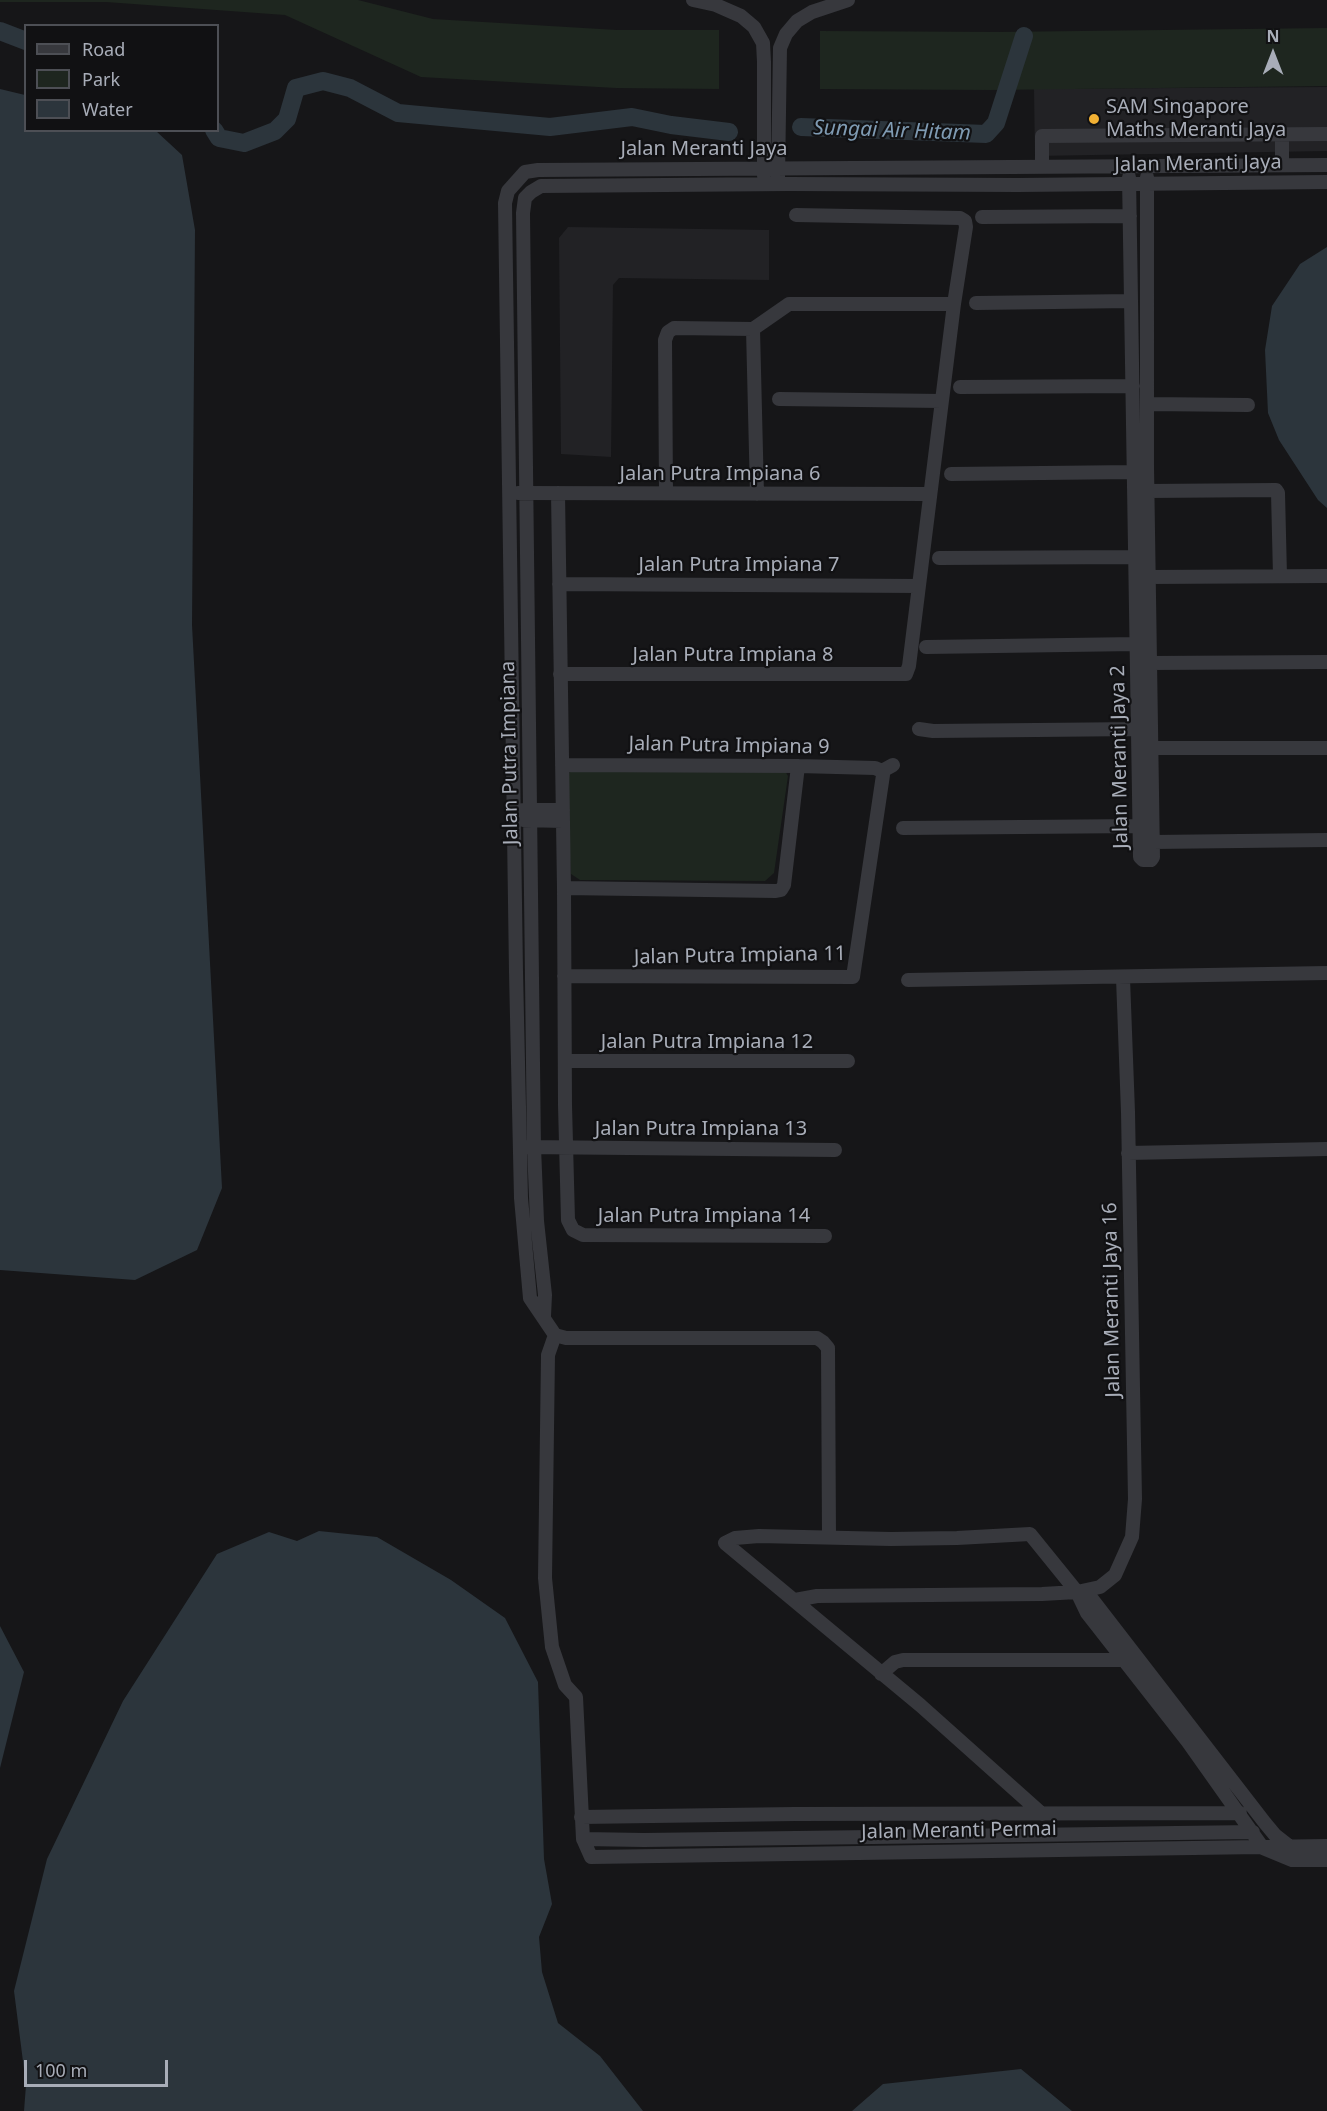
<!DOCTYPE html>
<style>
body{margin:0}
#map{position:relative;width:1327px;height:2111px;overflow:hidden;background:#161618;font-family:"Noto Sans",sans-serif}
canvas{display:block}
.legend{position:absolute;left:24px;top:24px;width:195px;height:108px;box-sizing:border-box;background:#111113;border:2px solid #4d4f55;margin:0;padding:8px 10px;list-style:none;font-size:18px;color:#a8adb8}
.legend li{display:flex;align-items:center;gap:12px;height:30px}
.legend b{width:30px;border:2px solid #4d4f55}
.north{position:absolute;left:1243px;top:24px;width:60px;height:60px;-webkit-text-stroke:4px #111113;paint-order:stroke;rotate:0deg;font-size:16px;font-weight:700;line-height:24px;text-align:center;color:#a8adb8}
.north::after{content:'';display:block;margin:auto;width:21px;height:27px;background:#a8adb8;clip-path:polygon(50% 0,100% 100%,50% 72%,0 100%)}
.scale{position:absolute;left:24px;top:2060px;width:144px;height:27px;box-sizing:border-box;border:3px solid #a8adb8;border-top:0;padding-left:8px;font-size:18px;line-height:21px;white-space:nowrap;color:#a8adb8;-webkit-text-stroke:4px #111113;paint-order:stroke}
</style>
<div id="map">
<canvas width="1327" height="2111"></canvas>
<ul class="legend">
<li><b style="height:8px;background:#37383d"></b>Road</li>
<li><b style="height:16px;background:#1e261f"></b>Park</li>
<li><b style="height:16px;background:#2c353c"></b>Water</li>
</ul>
<div class="north">N</div>
<div class="scale">100 m</div>
</div>
<script>
const context = document.querySelector('canvas').getContext('2d');
context.lineJoin = 'round';
function fillPath(path, color) { context.fillStyle = color; context.fill(path, 'evenodd'); }
const toPath = rows => new Path2D(rows.map(r => 'M' + r).join(''));
function trace(path, color, width, dash) { context.strokeStyle = color; context.lineWidth = width; context.lineCap = dash ? 'butt' : 'round'; context.setLineDash(dash || []); context.stroke(path); }
function drawText(font, color, halo, rows, align = 'center') {
  context.font = font + ' "Noto Sans",sans-serif'; context.lineWidth = 4.5; context.setLineDash([]); context.textBaseline = 'middle'; context.strokeStyle = halo; context.fillStyle = color; for (const [text, x, y, turn = 0] of rows) {
    context.save(); context.translate(x, y); context.rotate((+turn || 0) * Math.PI / 180); context.textAlign = isNaN(turn) ? turn : align; if (halo) context.strokeText(text, 0, 0); context.fillText(text, 0, 0); context.restore();
  }
}
fillPath(toPath([
 [1327,87,1327,151,1035,156,1034,89],
 [568,227,769,230,769,280,619,278,613,285,611,457,561,454,559,238]
]), '#222225');
fillPath(toPath([
 [0,0,358,0,433,19,617,30,719,30,719,89,616,88,421,77,285,15,106,2,0,2],
 [1327,28,1327,86,991,90,820,89,820,31,998,32],
 [573,770,785,771,788,776,774,873,765,881,580,880,571,874,565,776]
]), '#1e261f');
fillPath(toPath([
 [0,89,25,95,26,130,156,131,182,155,195,230,192,625,222,1188,197,1250,135,1280,0,1270],
 [1327,247,1327,508,1318,500,1279,440,1268,413,1265,350,1272,306,1300,264],
 [319,1531,377,1537,451,1580,505,1618,538,1682,544,1859,552,1904,539,1937,542,1972,558,2023,600,2056,643,2111,24,2111,26,2085,14,1991,47,1859,123,1701,217,1554,269,1532,297,1541],
 [0,1626,24,1672,0,1768],
 [1021,2069,1072,2111,852,2111,883,2084]
]), '#2c353c');
trace(toPath([
 [0,31,26,41],
 [801,127,986,134,996,123,1024,36],
 [214,130,219,138,244,143,275,131,287,119,296,88,323,81,350,88,398,113,550,127,632,117,671,125,729,132]
]), '#2c353c', 18);
trace(toPath([
 [693,0,716,5,741,16,754,27,763,43,764,62,764,176],
 [1282,165,1282,135],
 [1042,166,1042,136,1327,134],
 [778,177,780,48,786,34,797,21,812,12,848,0],
 [1129,177,1140,857,1143,860,1151,860,1153,857,1147,466,1147,177],
 [982,217,1130,216],
 [976,303,1131,301],
 [753,329,757,494],
 [960,387,1133,386],
 [779,399,942,401],
 [1147,404,1248,405],
 [951,474,1134,472],
 [1148,491,1276,490,1278,493,1280,576],
 [518,493,930,494],
 [558,493,564,888,565,1105,568,1220,573,1230,583,1235,825,1236],
 [666,493,665,340,668,332,674,328,753,329,789,304,954,304],
 [939,558,1136,557],
 [1149,577,1327,576],
 [559,584,919,586],
 [926,647,1137,644],
 [1150,663,1327,662],
 [560,674,906,674,909,666,954,304,966,227,965,221,960,218,796,215],
 [919,729,933,731,1139,729],
 [1151,748,1327,748],
 [562,765,798,766,875,768,882,771,893,765],
 [523,810,563,810],
 [523,820,563,821],
 [903,828,1140,826],
 [1153,842,1327,840],
 [564,888,776,891,781,890,784,885,798,766],
 [564,976,853,977,883,775,882,771],
 [908,980,1327,973],
 [565,1061,848,1061],
 [525,1147,835,1150],
 [1128,1153,1327,1149],
 [544,1316,545,1295,537,1221,534,1147,523,213,525,198,531,192,541,186,789,184,1018,185,1327,182],
 [555,1335,548,1355,545,1578,552,1647,565,1685,576,1697,583,1839,591,1857,1327,1846],
 [829,1537,828,1348,823,1342,817,1338,566,1338,555,1335,530,1298,521,1198,516,972,505,203,508,191,525,172,538,170,1327,165],
 [1077,1592,1092,1599,1265,1823,1275,1835,1289,1846],
 [795,1600,817,1596,1042,1594,1077,1592,1100,1587,1115,1575,1132,1537,1135,1499,1128,1112,1123,978],
 [881,1674,895,1662,903,1660,1123,1660],
 [1042,1814,920,1705,725,1543,735,1538,759,1536,891,1539,957,1538,1030,1534,1077,1592,1087,1613,1188,1742,1263,1848,1292,1860,1327,1860],
 [581,1817,795,1814,1240,1813],
 [583,1839,644,1840,1253,1832]
]), '#37383d', 14);
for (const [x, y, r, color] of [
 [1094,119,6,"#f2b134"]
]) { const dot = new Path2D(); dot.arc(x, y, r, 0, 2 * Math.PI); context.fillStyle = color; context.fill(dot); trace(dot, '#111113', 2); }
drawText('20px', '#a8adb8', '#111113', [
 ["SAM Singapore",1106,107],
 ["Maths Meranti Jaya",1106,130]
], 'left');
drawText('20px', '#a8adb8', '#111113', [
 ["Jalan Meranti Jaya",704,149],
 ["Jalan Meranti Jaya",1198,164,-1],
 ["Jalan Putra Impiana 6",720,474],
 ["Jalan Putra Impiana 7",739,565],
 ["Jalan Putra Impiana 8",733,655],
 ["Jalan Putra Impiana 9",729,746,1],
 ["Jalan Putra Impiana",510,753,-91],
 ["Jalan Meranti Jaya 2",1120,757,-91],
 ["Jalan Putra Impiana 11",740,956,-1],
 ["Jalan Putra Impiana 12",707,1042],
 ["Jalan Putra Impiana 13",701,1129],
 ["Jalan Putra Impiana 14",704,1216],
 ["Jalan Meranti Jaya 16",1112,1300,-91],
 ["Jalan Meranti Permai",959,1831,-1]
]);
drawText('italic 21px', '#7f9bb3', '#111113', [
 ["Sungai Air Hitam",892,131,2]
]);
</script>
